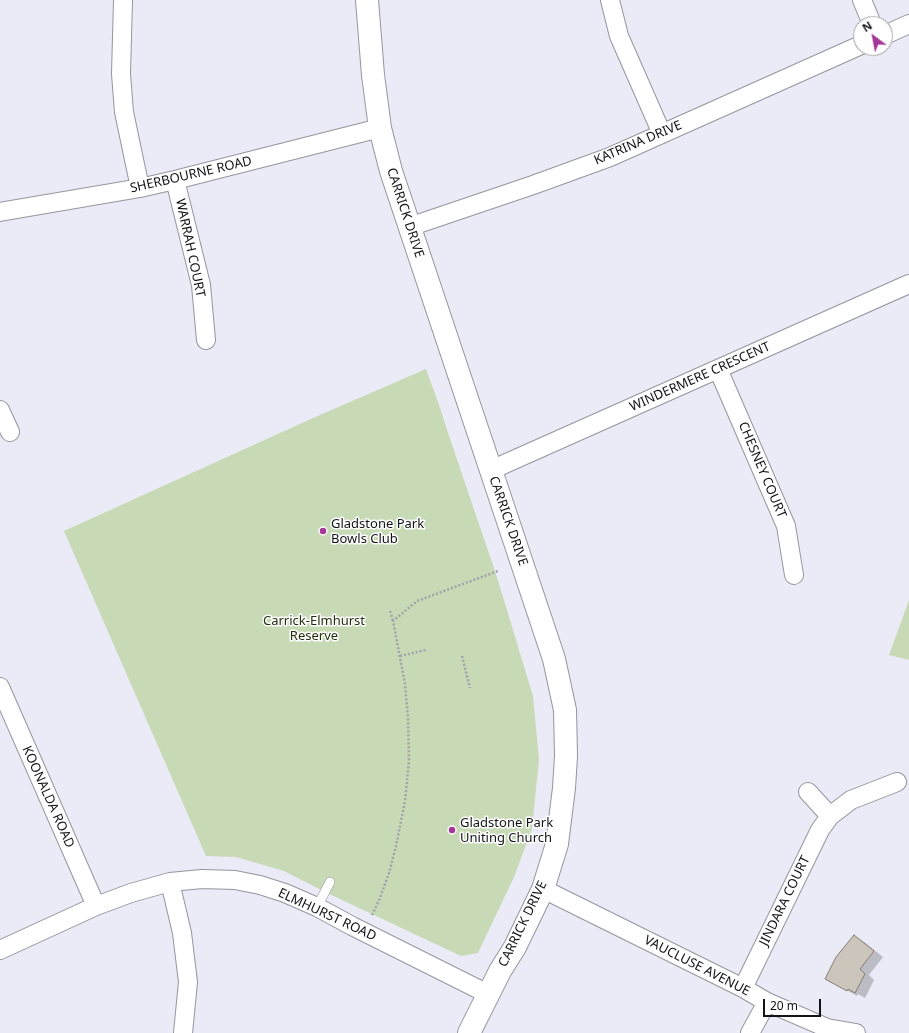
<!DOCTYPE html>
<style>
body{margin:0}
#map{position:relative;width:909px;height:1033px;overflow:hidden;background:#eaebf6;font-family:"Noto Sans",sans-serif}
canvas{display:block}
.north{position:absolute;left:853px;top:16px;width:40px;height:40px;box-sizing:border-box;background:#fff;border:1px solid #a1a1a2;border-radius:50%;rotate:328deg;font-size:11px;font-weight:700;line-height:16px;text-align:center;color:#131317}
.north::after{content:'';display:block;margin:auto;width:14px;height:18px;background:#a43797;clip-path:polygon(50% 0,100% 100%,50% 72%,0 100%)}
.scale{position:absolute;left:763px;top:999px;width:58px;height:18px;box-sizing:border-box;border:2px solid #131317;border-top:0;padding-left:5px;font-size:12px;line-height:14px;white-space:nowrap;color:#131317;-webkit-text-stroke:3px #fff;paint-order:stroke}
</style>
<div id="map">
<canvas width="909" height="1033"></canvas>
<div class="north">N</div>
<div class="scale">20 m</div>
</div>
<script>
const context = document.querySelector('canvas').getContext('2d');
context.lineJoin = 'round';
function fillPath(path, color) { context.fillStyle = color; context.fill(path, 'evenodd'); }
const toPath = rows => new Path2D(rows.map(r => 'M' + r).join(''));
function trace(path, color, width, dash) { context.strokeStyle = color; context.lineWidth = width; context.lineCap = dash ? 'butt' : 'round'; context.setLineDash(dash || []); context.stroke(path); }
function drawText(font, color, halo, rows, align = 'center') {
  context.font = font + ' "Noto Sans",sans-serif'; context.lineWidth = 3; context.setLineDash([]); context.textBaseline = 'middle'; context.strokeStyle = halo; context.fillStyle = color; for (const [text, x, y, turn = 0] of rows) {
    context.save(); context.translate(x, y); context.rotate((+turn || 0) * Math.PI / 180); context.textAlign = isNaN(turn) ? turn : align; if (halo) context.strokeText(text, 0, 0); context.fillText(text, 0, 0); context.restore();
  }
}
fillPath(toPath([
 [426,369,440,408,448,433,496,574,533,696,539,759,532,829,514,877,478,953,461,956,325,892,284,871,236,857,206,856,64,531,313,418],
 [909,600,909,660,889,655]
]), '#c7dab5');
fillPath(toPath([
 [854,936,864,942,883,957,869,975,874,980,865,998,858,994,857,996,836,984]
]), '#0003');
const building = toPath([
 [854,935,874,951,860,969,865,974,855,993,848,989,847,991,825,979,836,957,854,935]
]);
fillPath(building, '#ccc5bc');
trace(building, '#837d74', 1);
const lane = toPath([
 [317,907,330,882]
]);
const street = toPath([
 [123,0,121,74,124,112,140,188],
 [610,0,619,36,662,134],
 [862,0,872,24],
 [885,35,909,24],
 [175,180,201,285,206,340],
 [0,212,140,188,175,180,380,128],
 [409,227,533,185,610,157,861,45],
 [718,369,786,526,794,575],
 [0,410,10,432],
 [491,470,909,284],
 [0,687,96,906],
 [808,792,830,816],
 [170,882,182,933,188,982,183,1033],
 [543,889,743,988,767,1002,827,1028,856,1033],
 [0,950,96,906,131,893,170,882,202,879,235,880,260,885,285,893,317,907,352,926,488,994],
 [743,988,820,830,830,816,851,800,897,782],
 [750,1033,767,1002]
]);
const secondary = toPath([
 [367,0,373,75,380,128,391,171,554,659,565,710,566,756,564,788,557,844,543,889,532,912,515,947,500,971,469,1033]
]);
trace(lane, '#95959f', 10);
trace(street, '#95959f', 20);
trace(secondary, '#95959f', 24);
trace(toPath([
 [390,611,393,621],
 [400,656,426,650],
 [462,656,470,688],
 [372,915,380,898,389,873,396,846,405,801,409,761,408,718,405,684,393,621,417,601,498,571]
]), '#a1a1aa', 2.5, [2, 2]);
trace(lane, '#fff', 9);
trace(street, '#fff', 18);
trace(secondary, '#fff', 22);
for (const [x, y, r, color] of [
 [323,531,4,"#a43797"],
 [452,830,4,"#a43797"]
]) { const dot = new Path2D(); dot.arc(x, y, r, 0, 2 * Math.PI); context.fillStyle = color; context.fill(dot); trace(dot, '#fff', 1.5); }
drawText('13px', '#131317', '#fff', [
 ["KATRINA DRIVE",638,143,-23],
 ["SHERBOURNE ROAD",191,175,-13],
 ["CARRICK DRIVE",405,213,72],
 ["WARRAH COURT",190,248,78],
 ["WINDERMERE CRESCENT",700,377,-24],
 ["CHESNEY COURT",762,470,67],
 ["CARRICK DRIVE",508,521,71],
 ["KOONALDA ROAD",48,797,66],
 ["JINDARA COURT",785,901,-64],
 ["ELMHURST ROAD",327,915,25],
 ["CARRICK DRIVE",523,924,-64],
 ["VAUCLUSE AVENUE",697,966,27]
]);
drawText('13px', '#131317', '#fff', [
 ["Gladstone Park",331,524],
 ["Bowls Club",331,539],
 ["Gladstone Park",460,823],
 ["Uniting Church",460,838]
], 'left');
drawText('13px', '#20310b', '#fff', [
 ["Carrick-Elmhurst",314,621],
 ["Reserve",314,636]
]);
</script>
